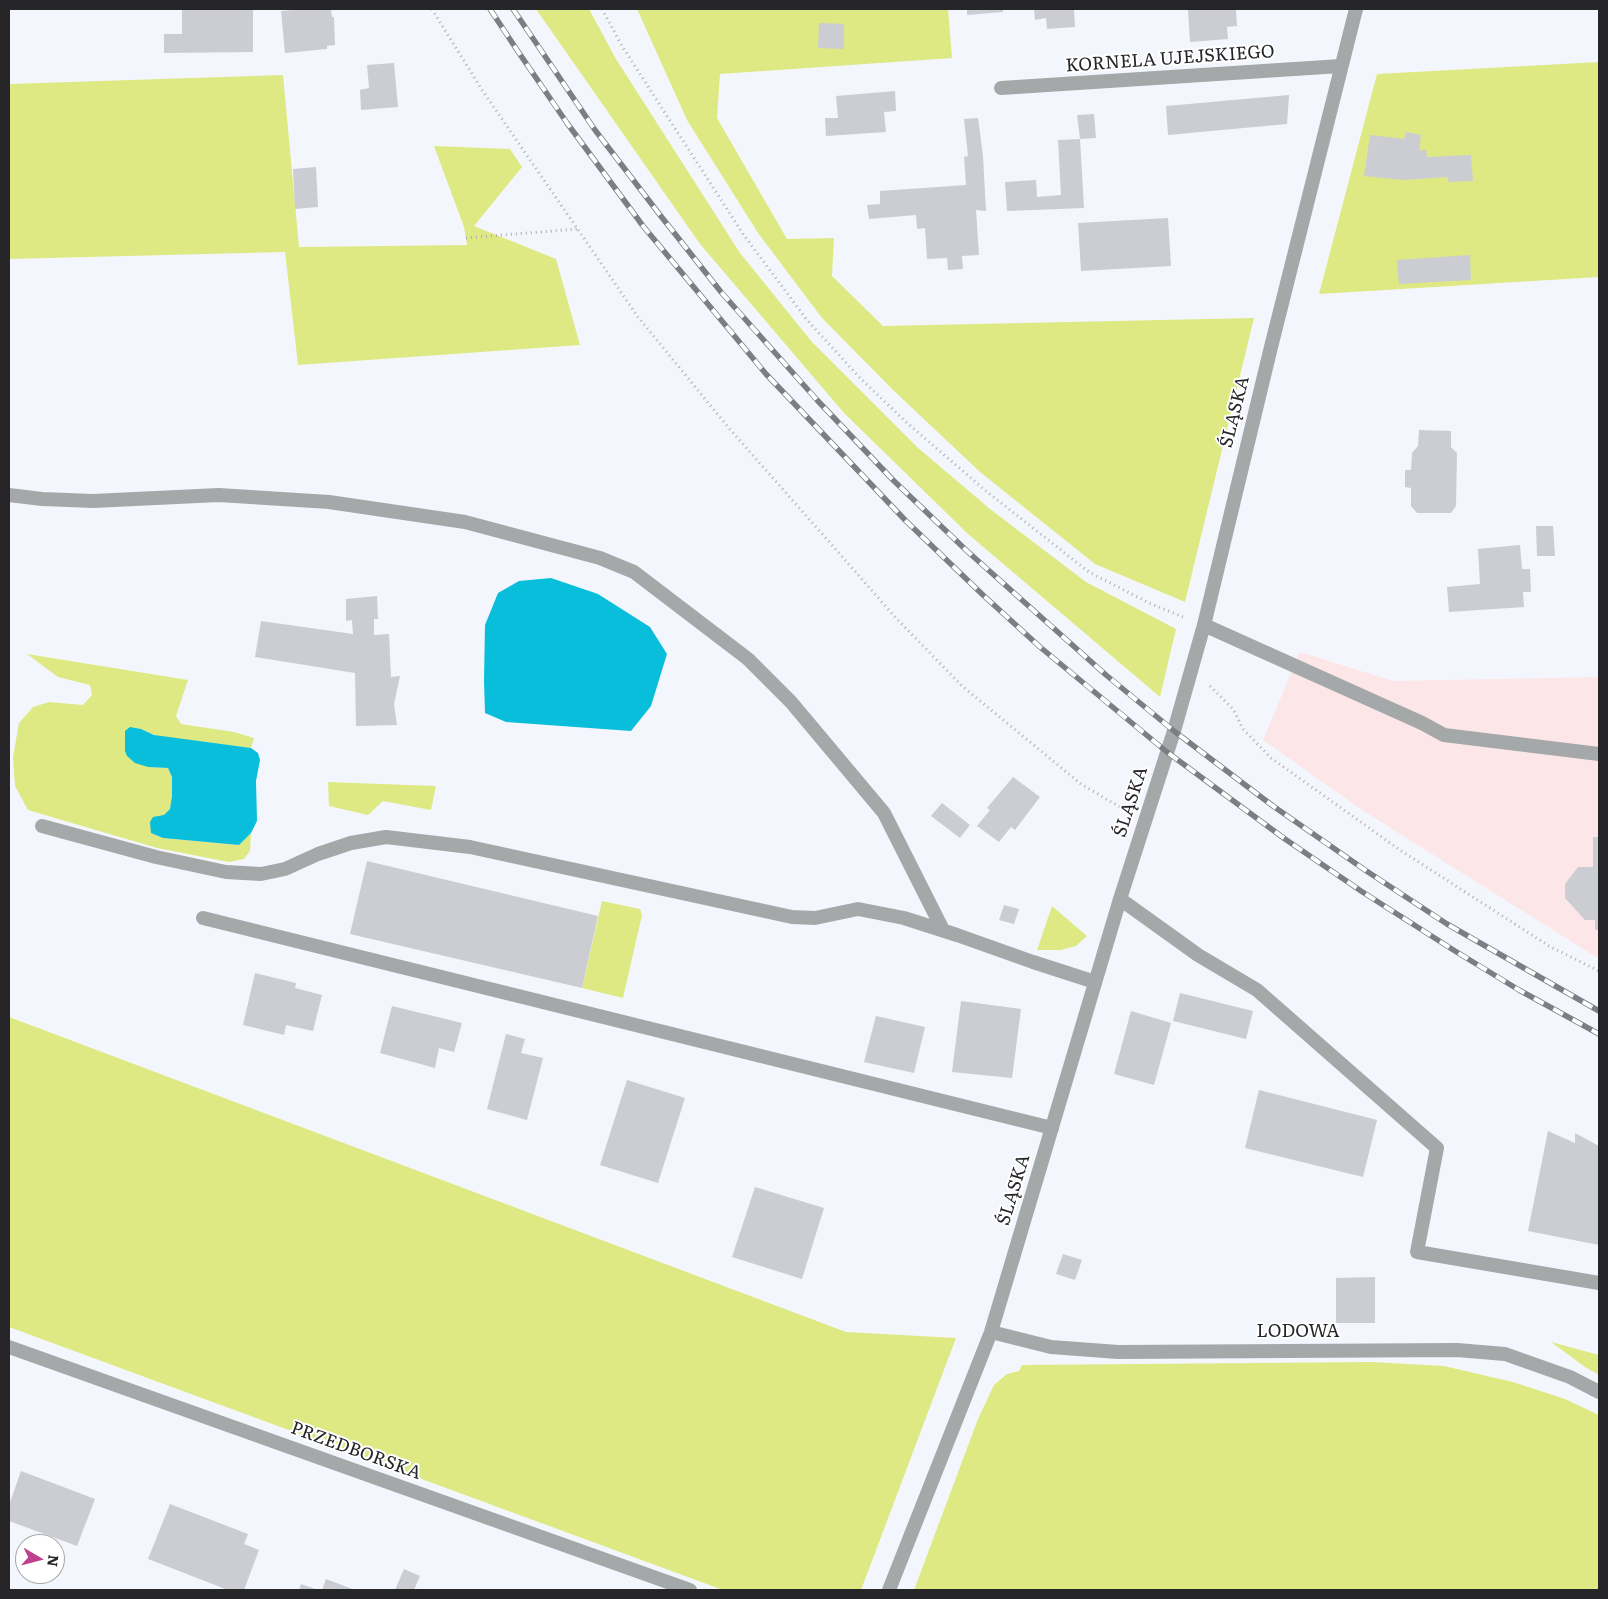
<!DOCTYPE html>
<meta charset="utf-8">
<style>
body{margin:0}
#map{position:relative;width:1608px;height:1599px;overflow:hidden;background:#f4f6fd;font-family:Literata,serif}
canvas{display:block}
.frame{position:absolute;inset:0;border:10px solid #262629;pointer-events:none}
.north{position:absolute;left:15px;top:1534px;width:50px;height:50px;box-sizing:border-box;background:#fff;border:1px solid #a8a8a9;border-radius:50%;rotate:98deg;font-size:14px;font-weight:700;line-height:20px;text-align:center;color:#262629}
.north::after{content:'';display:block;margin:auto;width:18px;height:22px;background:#bf408c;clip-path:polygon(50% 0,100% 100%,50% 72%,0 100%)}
</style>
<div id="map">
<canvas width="1608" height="1599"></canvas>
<div class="frame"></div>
<div class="north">N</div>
</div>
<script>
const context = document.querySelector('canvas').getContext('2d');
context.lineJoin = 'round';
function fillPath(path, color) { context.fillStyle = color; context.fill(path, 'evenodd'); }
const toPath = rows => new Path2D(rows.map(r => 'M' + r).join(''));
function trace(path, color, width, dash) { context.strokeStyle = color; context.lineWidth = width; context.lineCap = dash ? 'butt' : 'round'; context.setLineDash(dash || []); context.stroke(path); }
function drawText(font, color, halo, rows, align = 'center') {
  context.font = font + ' Literata,serif'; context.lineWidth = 4; context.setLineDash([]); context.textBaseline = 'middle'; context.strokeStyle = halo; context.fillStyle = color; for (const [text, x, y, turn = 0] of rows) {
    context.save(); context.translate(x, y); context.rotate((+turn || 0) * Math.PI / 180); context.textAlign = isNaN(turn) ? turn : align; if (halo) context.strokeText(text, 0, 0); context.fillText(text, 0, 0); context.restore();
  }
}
fillPath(toPath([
 [1300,652,1393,681,1599,677,1599,957,1596,957,1365,812,1263,740]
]), '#fce6e8');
fillPath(toPath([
 [536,9,589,9,616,59,740,253,812,342,917,447,990,509,1086,582,1176,629,1160,697,968,534,844,413,700,244],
 [637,9,948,9,952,58,720,74,717,118,787,239,834,238,832,276,883,326,1254,318,1185,602,1095,564,980,472,892,389,822,318,758,233,687,120],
 [1599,62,1599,277,1319,294,1377,74],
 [283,75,299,247,467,245,464,227,434,146,510,149,522,167,474,226,556,259,580,345,298,365,285,252,9,259,9,84],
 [27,654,188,680,176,716,181,724,234,732,254,738,251,748,166,738,154,735,141,729,148,767,168,768,172,777,172,796,170,809,151,833,163,838,239,845,251,833,250,851,244,859,229,862,157,848,28,810,15,786,13,757,19,723,33,707,49,702,83,705,92,695,90,685,58,677],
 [328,782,436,786,431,810,383,801,368,815,329,806],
 [602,901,640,909,642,915,623,998,582,988],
 [1052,906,1087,936,1076,946,1061,950,1037,950],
 [9,1017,846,1332,956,1338,861,1590,723,1590,9,1327],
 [1551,1342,1599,1355,1599,1375,1585,1367],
 [1372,1362,1444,1366,1513,1382,1565,1399,1599,1415,1599,1590,914,1590,978,1419,994,1385,1007,1374,1019,1371,1022,1365]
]), '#dee983');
fillPath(toPath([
 [551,578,598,594,650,627,667,654,651,706,631,731,506,722,485,713,484,681,485,625,498,593,519,581],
 [130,727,141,729,154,735,251,748,258,753,260,760,256,781,257,821,251,833,239,845,163,838,151,833,150,822,153,817,164,815,170,809,172,796,172,777,168,768,148,767,135,763,127,756,125,751,125,731]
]), '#09bedb');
fillPath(toPath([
 [182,9,253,9,253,52,164,53,164,34,182,34],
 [303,9,331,9,332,17,334,17,335,45,327,46,327,49,285,53,281,11],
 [967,9,1003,9,1003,12,967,15],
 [1034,9,1074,9,1075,27,1047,29,1046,18,1035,20],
 [1188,9,1236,9,1237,26,1227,27,1228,39,1190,42],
 [819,23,844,24,844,49,818,48],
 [394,63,398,107,361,110,360,90,369,88,367,65],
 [895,91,896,111,884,112,886,132,826,136,825,118,838,118,836,96],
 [1289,95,1287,124,1168,135,1166,106],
 [1094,114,1096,138,1080,139,1084,208,1007,211,1005,182,1036,180,1037,197,1061,195,1058,140,1080,139,1077,115],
 [978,118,983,156,986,211,976,210,979,255,962,256,963,269,948,270,947,258,927,259,925,228,917,229,916,215,869,219,867,205,880,204,880,191,966,185,964,157,968,156,964,119],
 [1406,132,1421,135,1419,151,1426,149,1427,157,1471,155,1473,181,1448,182,1448,177,1404,180,1364,176,1370,135,1404,139],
 [316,167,318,207,295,209,293,169],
 [1168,218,1171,266,1081,271,1078,223],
 [1470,255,1471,280,1399,284,1397,260],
 [1419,430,1451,431,1451,447,1457,453,1456,506,1451,513,1417,513,1411,506,1411,488,1405,487,1405,470,1411,470,1412,453,1418,446],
 [1536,526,1553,526,1555,556,1537,556],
 [1520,545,1522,569,1530,569,1531,592,1523,592,1524,607,1449,612,1447,587,1480,584,1478,549],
 [377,596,378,619,374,619,374,635,389,634,391,677,400,676,394,704,397,725,356,726,355,673,255,657,261,621,353,634,352,620,346,621,346,599],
 [1013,777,1040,797,1015,830,1011,827,999,842,977,826,990,810,987,808],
 [942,803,970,825,960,838,931,816],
 [1593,837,1599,837,1599,930,1595,930,1595,920,1585,920,1565,898,1565,884,1578,867,1593,867],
 [367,861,598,916,582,988,350,934],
 [1004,905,1019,909,1014,924,999,920],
 [255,973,296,983,295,988,322,995,313,1031,286,1025,284,1035,243,1025],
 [1180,993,1253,1011,1246,1039,1173,1021],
 [961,1001,1021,1009,1012,1078,952,1072],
 [392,1006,462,1023,454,1052,439,1048,435,1068,380,1053],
 [1131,1011,1171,1023,1154,1085,1114,1074],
 [876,1016,925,1027,914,1073,864,1062],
 [506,1034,525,1039,521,1053,543,1058,527,1120,487,1109],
 [627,1080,685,1098,658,1183,600,1165],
 [1259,1090,1377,1120,1363,1177,1245,1148],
 [1548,1131,1575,1143,1575,1133,1599,1146,1599,1245,1528,1231],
 [755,1187,824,1208,802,1279,732,1257],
 [1063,1254,1082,1260,1075,1280,1056,1274],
 [1375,1277,1375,1323,1336,1323,1336,1278],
 [21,1471,95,1499,77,1546,9,1521,9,1505],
 [170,1504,248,1534,244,1544,259,1550,244,1590,228,1590,148,1559],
 [404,1569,420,1576,414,1590,395,1590],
 [326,1579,355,1590,322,1590],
 [301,1584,318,1590,299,1590]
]), '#cbcdd3');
trace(toPath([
 [432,9,480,87,638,317,728,427,896,618,962,686,1081,784,1125,810],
 [602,9,622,46,743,234,807,320,860,378,906,422,986,491,1089,572,1149,603,1183,617],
 [466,238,577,229],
 [1210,686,1233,709,1243,729,1271,758,1400,850,1549,946,1599,971]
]), '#adaeb4', 3, [1, 4]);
trace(toPath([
 [9,495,42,499,93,501,219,495,329,502,465,522,600,558,634,572,748,659,791,702,884,813,943,930],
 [1204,625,1422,723,1444,735,1599,754],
 [42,826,156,857,226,872,261,874,285,869,318,854,351,843,386,837,470,847,792,917,815,918,858,909,904,918,957,935,1033,962,1095,982],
 [1120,899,1198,955,1257,990,1437,1148,1417,1252,1599,1283],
 [203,918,1052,1128]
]), '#a5a8a9', 14);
trace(toPath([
 [1001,88,1341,66],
 [9,1347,690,1590]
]), '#a5a8a9', 14);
trace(toPath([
 [991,1332,1051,1347,1118,1352,1457,1350,1505,1354,1570,1377,1599,1392],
 [889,1590,991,1332,1120,899,1174,731,1204,625,1271,347,1356,9]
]), '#a5a8a9', 14);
const rail = toPath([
 [490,9,517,50,567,123,643,226,766,374,906,521,983,595,1040,647,1167,752,1285,839,1361,891,1455,951,1519,990,1599,1034],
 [513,9,595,130,660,215,721,292,817,400,893,480,967,551,1106,675,1174,731,1273,806,1365,870,1447,924,1599,1011]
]);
trace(rail, '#7d7e83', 5.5);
trace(rail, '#fff', 4, [11]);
drawText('18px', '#262629', '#fff', [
 ["KORNELA UJEJSKIEGO",1170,59,-4],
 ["ŚLĄSKA",1235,412,-76],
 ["ŚLĄSKA",1131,802,-72],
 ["ŚLĄSKA",1014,1190,-73],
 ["LODOWA",1298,1332],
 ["PRZEDBORSKA",356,1451,20]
]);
</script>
